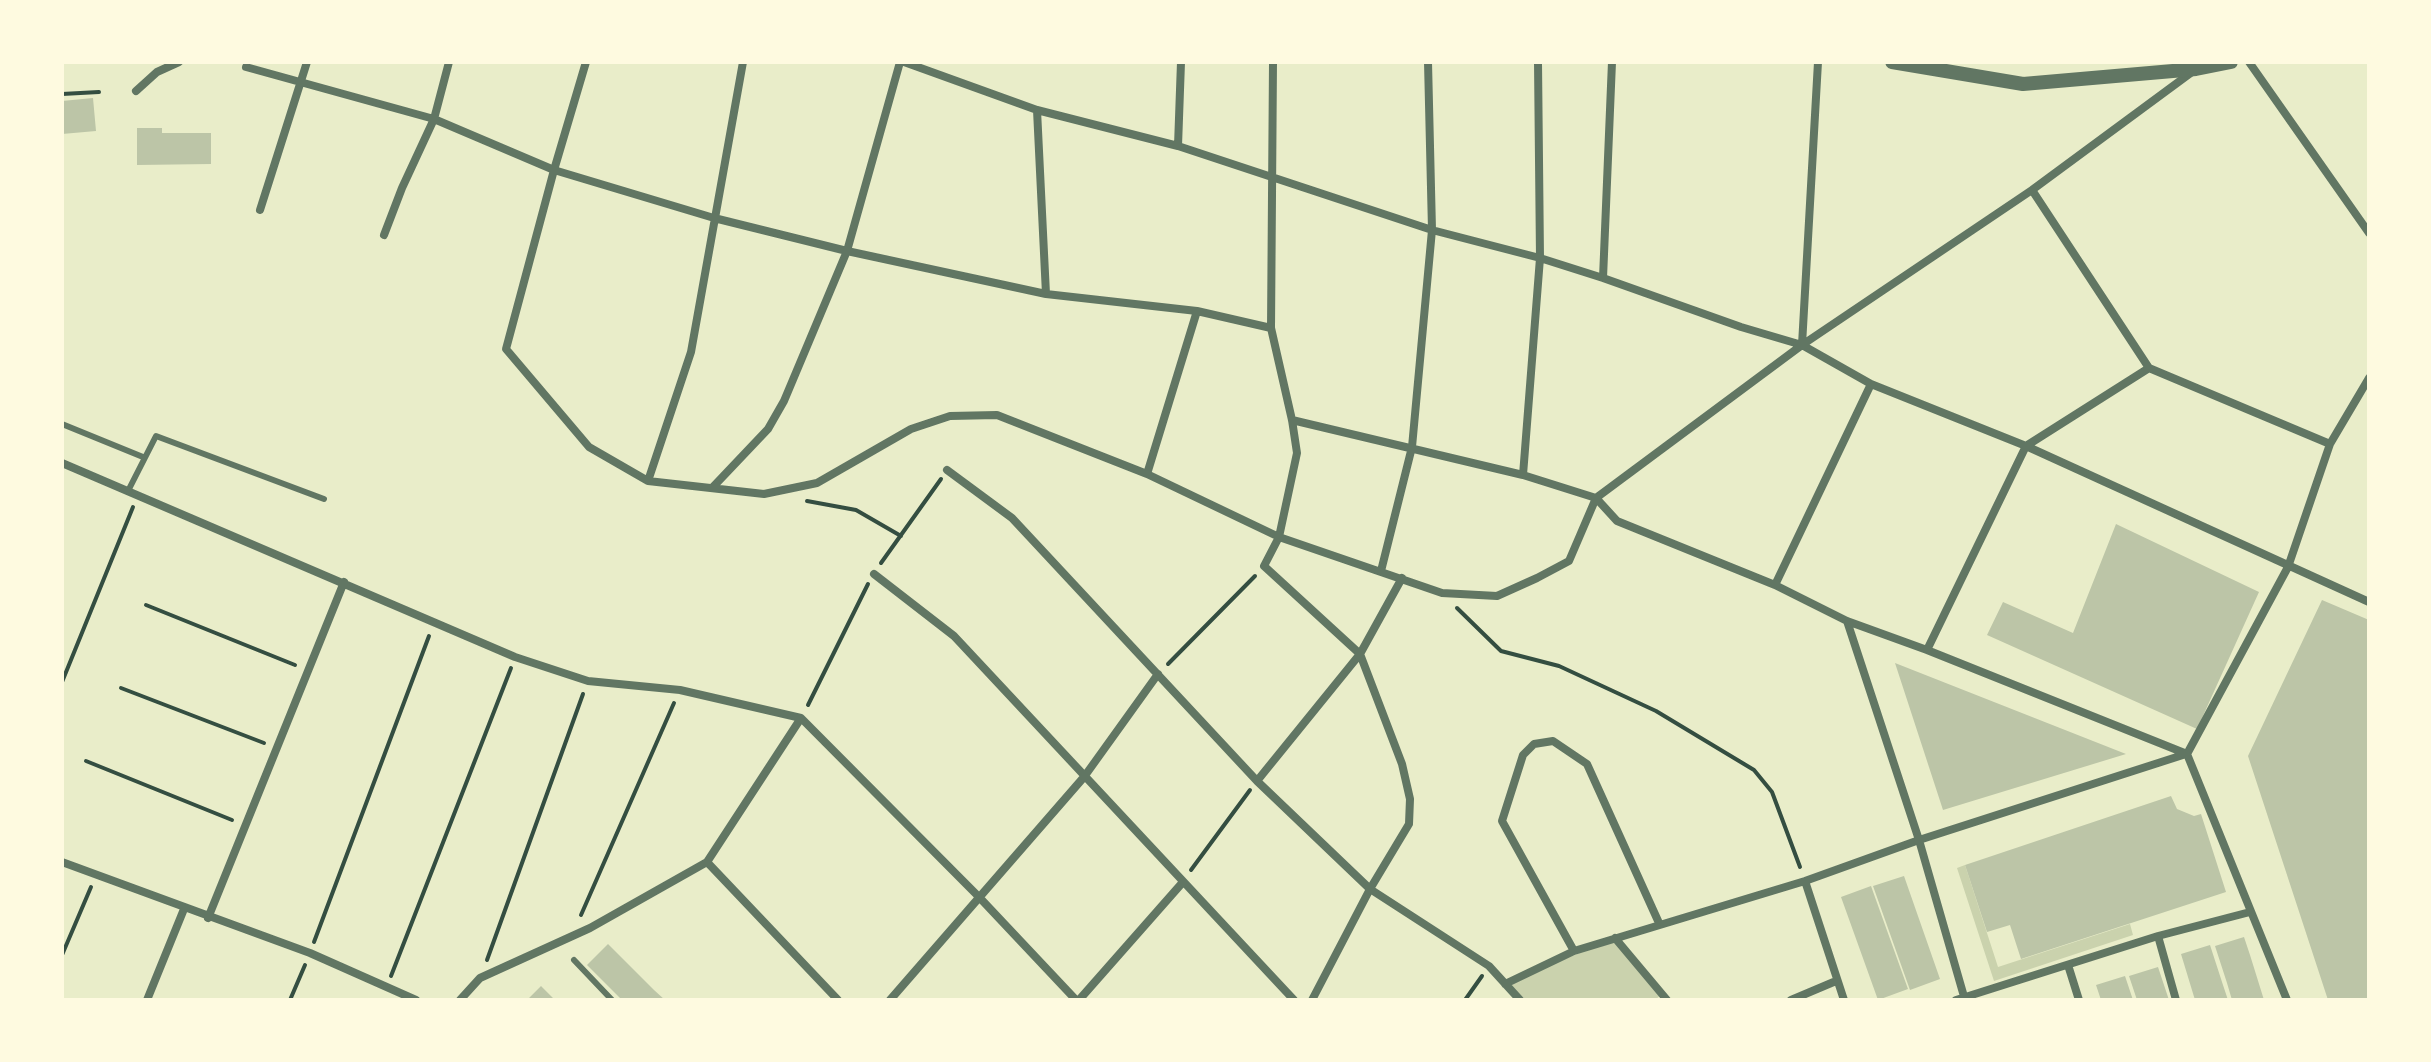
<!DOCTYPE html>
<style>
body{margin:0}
#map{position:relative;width:2431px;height:1062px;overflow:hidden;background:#e9edc9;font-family:"Noto Sans",sans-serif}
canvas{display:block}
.frame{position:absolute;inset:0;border:64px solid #fefae0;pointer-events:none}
</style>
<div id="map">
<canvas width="2431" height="1062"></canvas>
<div class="frame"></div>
</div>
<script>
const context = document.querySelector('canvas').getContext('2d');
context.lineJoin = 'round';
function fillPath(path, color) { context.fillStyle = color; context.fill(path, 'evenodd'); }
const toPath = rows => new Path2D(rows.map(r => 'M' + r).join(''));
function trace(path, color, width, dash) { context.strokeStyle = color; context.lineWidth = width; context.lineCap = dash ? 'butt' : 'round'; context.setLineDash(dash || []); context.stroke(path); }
fillPath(toPath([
 [1965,865,1998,967,2130,924,2133,935,1994,981,1957,868],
 [1615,938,1661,995,1655,1000,1520,1000,1505,984]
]), '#cad2ad');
fillPath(toPath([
 [93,98,96,131,62,134,62,101],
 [137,128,162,128,162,133,211,133,211,164,137,165],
 [2116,524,2259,592,2197,729,1987,635,2003,602,2073,633],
 [2322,600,2369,620,2369,1000,2328,1000,2248,756],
 [1895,663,2126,754,1943,810],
 [2171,796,2177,809,2194,816,2201,814,2226,892,2021,959,2010,925,1987,932,1965,865],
 [1904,876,1940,979,1910,990,1873,886],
 [1871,886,1908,989,1878,1000,1841,897],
 [2244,937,2250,955,2264,1000,2232,1000,2227,983,2215,946],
 [608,944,654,990,665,1000,622,1000,587,965],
 [2210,945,2222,982,2228,1000,2195,1000,2181,954],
 [2158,967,2169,1000,2137,1000,2129,976],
 [2125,976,2133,1000,2101,1000,2096,985],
 [541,986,555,1000,527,1000]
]), '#bcc5a7');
trace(toPath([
 [62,94,99,92],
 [807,501,856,510,901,536],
 [881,563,941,479],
 [146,605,295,665],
 [1457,608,1501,651,1559,666,1656,711,1754,770,1772,792,1800,867],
 [1168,664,1255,576],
 [62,682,133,507],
 [121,688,264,743],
 [808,705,868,584],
 [86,761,232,820],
 [1191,870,1250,790],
 [581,915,674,703],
 [314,942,429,636],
 [62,955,91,887],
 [487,960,583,694],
 [391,976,511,668],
 [290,1000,305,965],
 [1465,1000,1482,976]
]), '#344e41', 4);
trace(toPath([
 [62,424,143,457],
 [128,491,156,436,324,499],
 [574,960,612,1000]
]), '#617663', 6);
trace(toPath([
 [586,62,554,170,506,349,589,447,648,481,764,494,817,483,911,429,950,416,997,415,1147,474,1279,537,1442,593,1497,596,1537,578,1569,561,1596,498,1802,345,2032,190,2192,72],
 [904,62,1037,110,1178,146,1432,230,1540,258,1603,278,1741,327,1802,345,1871,384,2026,446,2369,602],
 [1273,62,1271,328,1292,420,1297,453,1279,537,1264,566,1360,654,1402,764,1410,799,1409,824,1370,889,1312,1000],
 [2249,62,2369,233],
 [246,67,434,119,554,170,714,218,847,251,1046,294,1197,311,1271,328],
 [136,91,157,72,179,62],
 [1037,110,1046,294],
 [1178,146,1181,62],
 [2032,190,2149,368,2330,444],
 [260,210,307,62],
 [384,235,402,188,434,119,449,62],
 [1603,278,1612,62],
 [1802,345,1818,62],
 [1292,420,1523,475,1596,498,1617,521,1775,585,1847,621,1927,650,2187,754],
 [62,463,515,657,588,681,680,690,801,718,979,897,1076,1000],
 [947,470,1012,518,1257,781,1370,889,1489,966,1520,1000],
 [1147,474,1197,311],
 [1523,475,1540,258,1538,62],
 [648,481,691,352,743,62],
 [712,488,768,429,784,401,847,251,900,62],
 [1381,571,1412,447,1432,230,1428,62],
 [874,574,954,636,1294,1000],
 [1775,585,1871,384],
 [1847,621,1919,840,1965,1000],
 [1927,650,2026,446,2149,368],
 [1257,781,1360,654,1402,578],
 [62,862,310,953,416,1000],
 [707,862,838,1000],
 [1805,881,1844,1000],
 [208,918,344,582],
 [2158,936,2176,1000],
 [1615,938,1667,1000],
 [1574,951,1502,821,1523,755,1534,744,1553,741,1587,764,1659,923],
 [2068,965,2079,1000],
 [1505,984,1574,951,1805,881,1919,840,2186,754],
 [147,1000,184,909],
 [460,1000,480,978,590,928,707,862,801,718],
 [890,1000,1084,777,1158,674],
 [1079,1000,1183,882],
 [1791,1000,1836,981],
 [1956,1000,2158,936,2250,912],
 [2287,1000,2187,754,2288,567,2330,444,2369,378]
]), '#617663', 8);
trace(toPath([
 [1892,62,2023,84,2196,69,2231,62]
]), '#617663', 14);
</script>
